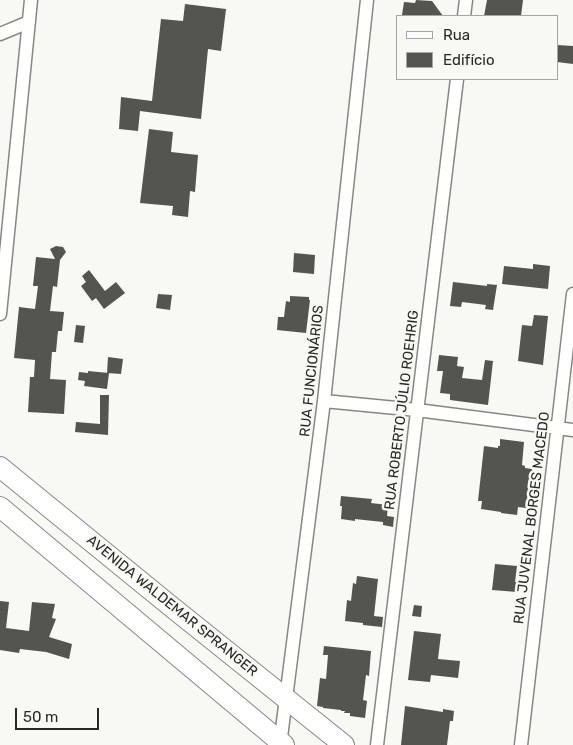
<!DOCTYPE html>
<meta charset="utf-8">
<style>
body{margin:0}
#map{position:relative;width:573px;height:745px;overflow:hidden;background:#f8f9f4;font-family:Rubik,sans-serif}
canvas{display:block}
.legend{position:absolute;left:396px;top:15px;width:162px;height:65px;box-sizing:border-box;background:#f8f9f4;border:1px solid #a5a6a2;margin:0;padding:6px 9px;list-style:none;font-size:15px;color:#282927}
.legend li{display:flex;align-items:center;gap:10px;height:25px}
.legend b{width:25px;border:1px solid #a5a6a2}
.scale{position:absolute;left:15px;top:708px;width:84px;height:22px;box-sizing:border-box;border:2px solid #282927;border-top:0;padding-left:6px;font-size:15px;line-height:18px;white-space:nowrap;color:#282927;-webkit-text-stroke:4px #f8f9f4;paint-order:stroke}
</style>
<div id="map">
<canvas width="573" height="745"></canvas>
<ul class="legend">
<li><b style="height:6px;background:#fff"></b>Rua</li>
<li><b style="height:14px;background:#545551"></b>Edifício</li>
</ul>
<div class="scale">50 m</div>
</div>
<script>
const context = document.querySelector('canvas').getContext('2d');
context.lineJoin = 'round';
function fillPath(path, color) { context.fillStyle = color; context.fill(path, 'evenodd'); }
const toPath = rows => new Path2D(rows.map(r => 'M' + r).join(''));
function trace(path, color, width, dash) { context.strokeStyle = color; context.lineWidth = width; context.lineCap = dash ? 'butt' : 'round'; context.setLineDash(dash || []); context.stroke(path); }
function drawText(font, color, halo, rows, align = 'center') {
  context.font = font + ' Rubik,sans-serif'; context.lineWidth = 5; context.setLineDash([]); context.textBaseline = 'middle'; context.strokeStyle = halo; context.fillStyle = color; for (const [text, x, y, turn = 0] of rows) {
    context.save(); context.translate(x, y); context.rotate((+turn || 0) * Math.PI / 180); context.textAlign = isNaN(turn) ? turn : align; if (halo) context.strokeText(text, 0, 0); context.fillText(text, 0, 0); context.restore();
  }
}
fillPath(toPath([
 [416,0,432,1,443,16,418,16,402,15,404,2,415,3],
 [487,0,523,0,521,16,484,16],
 [185,4,226,9,221,51,208,49,201,119,140,111,138,131,119,129,121,97,152,101,161,19,183,21],
 [557,45,573,46,573,64,557,62],
 [149,129,173,132,171,152,198,155,195,192,190,191,188,217,172,215,173,206,140,203],
 [56,246,63,247,66,252,60,260,57,287,53,286,50,311,64,312,62,331,58,331,56,352,52,352,50,379,66,380,64,414,28,412,30,377,34,377,35,360,14,358,19,307,35,309,38,286,33,286,36,257,55,259,50,249],
 [294,253,315,255,314,274,293,272],
 [533,264,550,266,548,289,502,284,504,266,533,269],
 [89,270,105,291,116,282,125,293,104,309,96,298,92,301,81,286,86,282,82,276],
 [453,282,487,286,487,284,497,285,493,310,485,309,486,305,462,302,461,307,450,306],
 [158,294,172,295,170,310,156,308],
 [290,296,309,297,309,300,310,300,306,333,277,330,278,317,284,317,286,301,290,302],
 [534,315,548,316,543,365,518,361,522,325,532,326],
 [76,325,85,326,83,343,74,342],
 [439,355,458,357,457,366,464,367,462,378,482,380,485,360,493,361,488,405,450,400,450,394,440,393,443,371,437,371],
 [108,357,123,359,121,374,107,373],
 [88,371,109,373,107,389,84,386,85,381,78,380,79,372,88,373],
 [100,395,109,395,108,435,75,432,76,422,100,424],
 [500,439,524,442,522,465,525,466,525,468,532,469,529,493,528,493,526,508,518,507,517,515,501,513,501,512,481,509,482,501,478,501,484,446,498,448,498,446,500,446],
 [341,496,372,499,371,503,388,505,387,516,394,517,393,527,383,525,383,522,355,519,355,521,341,519,342,506,340,506],
 [495,564,517,566,515,582,518,582,517,592,492,590],
 [357,576,378,579,374,616,383,617,382,627,363,625,363,623,345,621,347,600,351,601,353,583,356,584],
 [0,601,9,602,6,628,29,631,32,602,55,604,52,618,56,619,49,637,72,644,69,659,46,652,20,649,19,653,0,650],
 [414,605,422,606,421,617,412,616],
 [414,631,441,634,438,659,460,661,458,678,431,675,430,682,408,680],
 [324,646,371,651,369,676,366,675,363,700,367,701,365,718,350,716,350,713,344,713,345,711,341,711,341,710,323,708,323,707,317,706,320,678,326,679,328,655,323,655],
 [405,706,443,712,443,709,454,711,453,721,450,721,447,745,401,745]
]), '#545551');
const street = toPath([
 [464,16,466,0],
 [0,34,29,22],
 [0,314,31,0],
 [324,401,417,410,573,430],
 [280,745,324,401,367,0],
 [377,745,457,79],
 [521,745,573,294]
]);
const primary = toPath([
 [0,467,173,608,344,745],
 [0,507,284,745]
]);
trace(street, '#878884', 15);
trace(primary, '#878884', 22);
trace(street, '#fff', 12);
trace(primary, '#fff', 20);
drawText('14px', '#282927', '#f8f9f4', [
 ["RUA FUNCIONÁRIOS",312,371,-84],
 ["RUA ROBERTO JÚLIO ROEHRIG",402,410,-83],
 ["RUA JUVENAL BORGES MACEDO",532,518,-83],
 ["AVENIDA WALDEMAR SPRANGER",172,606,39]
]);
</script>
